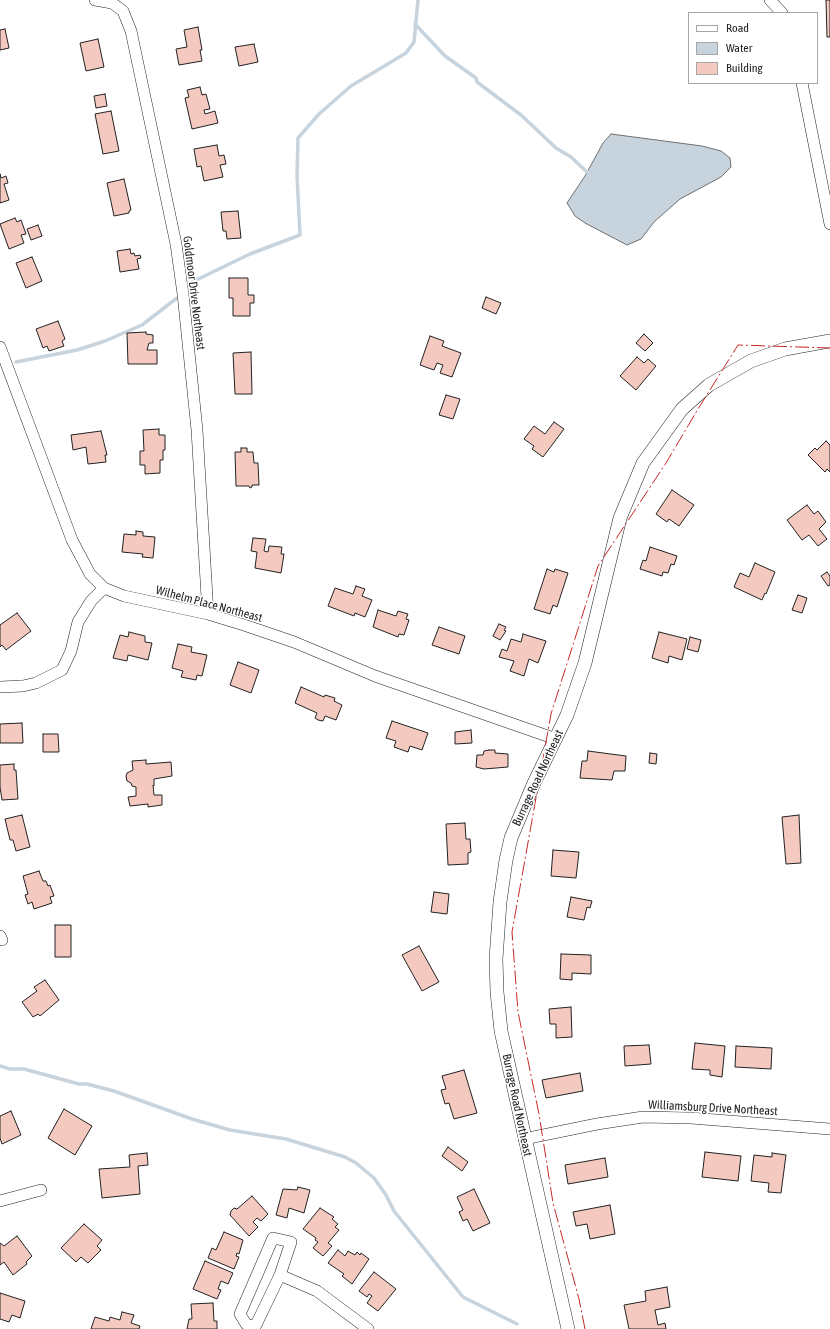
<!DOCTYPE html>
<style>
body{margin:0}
#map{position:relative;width:830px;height:1329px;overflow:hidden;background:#fff;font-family:"Asap Condensed",sans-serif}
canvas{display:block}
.legend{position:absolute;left:688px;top:12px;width:130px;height:72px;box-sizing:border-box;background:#fff;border:1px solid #a7a7a7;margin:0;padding:5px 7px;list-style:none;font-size:12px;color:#222}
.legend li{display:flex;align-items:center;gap:8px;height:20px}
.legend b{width:20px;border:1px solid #a7a7a7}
</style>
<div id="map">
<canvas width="830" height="1329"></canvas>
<ul class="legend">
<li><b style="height:5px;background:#fff"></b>Road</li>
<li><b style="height:11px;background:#c7d3dd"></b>Water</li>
<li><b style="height:11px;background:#f3c9c0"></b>Building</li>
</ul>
</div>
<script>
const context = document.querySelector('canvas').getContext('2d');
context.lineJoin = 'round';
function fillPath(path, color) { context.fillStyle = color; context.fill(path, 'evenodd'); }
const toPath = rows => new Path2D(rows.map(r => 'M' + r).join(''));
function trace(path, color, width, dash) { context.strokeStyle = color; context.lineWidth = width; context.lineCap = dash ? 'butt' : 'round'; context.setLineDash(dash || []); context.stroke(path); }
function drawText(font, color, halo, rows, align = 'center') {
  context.font = font + ' "Asap Condensed",sans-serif'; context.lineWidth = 3; context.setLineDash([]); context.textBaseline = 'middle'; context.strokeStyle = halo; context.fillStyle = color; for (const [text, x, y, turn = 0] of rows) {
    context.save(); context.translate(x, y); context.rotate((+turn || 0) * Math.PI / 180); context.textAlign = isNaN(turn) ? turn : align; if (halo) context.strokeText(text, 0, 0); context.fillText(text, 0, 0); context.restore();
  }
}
const water = toPath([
 [611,134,702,146,721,151,730,158,731,167,721,177,680,199,654,222,641,239,627,245,585,223,575,216,567,203,585,176,603,143,611,134]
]);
fillPath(water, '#c7d3dd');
trace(water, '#6f6f6f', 1);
trace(toPath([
 [415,24,445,56,476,78,477,82,521,115,556,148,571,157,587,172,591,173],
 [188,284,250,254,300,235,297,175,298,138,319,114,351,86,406,53,414,42,418,0],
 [16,362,77,350,105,341,142,325,177,298],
 [0,1066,10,1069,24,1069,79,1084,87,1084,114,1091,192,1119,230,1130,286,1139,345,1157,356,1163,374,1178,386,1195,394,1211,463,1297,517,1324]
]), '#c7d3dd', 3.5);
const building = toPath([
 [826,0,830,0,830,37,827,37,826,0],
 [198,27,202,50,200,50,202,61,179,65,176,49,187,47,184,30,198,27],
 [5,29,9,48,0,50,0,30,5,29],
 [98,39,104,67,86,71,80,43,98,39],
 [254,44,258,62,239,66,235,47,254,44],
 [200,87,202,95,206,94,210,109,204,110,205,114,215,111,218,123,192,129,185,98,189,97,187,90,200,87],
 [105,94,107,106,96,108,94,96,105,94],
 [111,111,119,151,103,154,95,114,111,111],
 [217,145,219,156,224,155,226,164,220,165,223,177,204,181,201,166,197,167,194,149,217,145],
 [0,174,1,178,6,176,8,183,4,184,9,200,0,203,0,174],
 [124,179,131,210,129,211,129,213,114,216,107,183,124,179],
 [238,211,241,238,227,239,226,231,223,231,221,212,238,211],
 [15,218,17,222,21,220,26,234,21,235,24,243,9,249,0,224,15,218],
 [38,225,42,236,31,240,27,229,38,225],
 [130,249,131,254,134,253,135,256,140,255,141,258,137,259,139,269,120,272,117,251,130,249],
 [32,257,42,281,26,288,16,263,32,257],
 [229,278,248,278,248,295,254,295,254,303,250,303,250,316,233,316,233,298,229,298,229,278],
 [486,297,501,303,496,314,482,308,486,297],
 [58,321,65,339,62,341,64,346,49,351,47,346,43,348,36,329,58,321],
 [146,332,146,334,153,335,153,343,149,343,147,350,157,350,157,364,128,364,127,333,146,332],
 [644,334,653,343,645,351,636,343,644,334],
 [430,336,444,341,442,346,461,353,452,377,440,373,443,365,437,363,434,370,420,365,430,336],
 [251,352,252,394,235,394,233,353,251,352],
 [637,357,644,363,648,359,656,366,636,390,620,376,637,357],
 [446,395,460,399,453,419,439,415,446,395],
 [554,422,564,429,543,457,532,449,534,446,524,439,534,426,545,434,554,422],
 [159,429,159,435,165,435,165,450,163,450,163,460,160,460,160,473,145,474,145,465,140,465,140,451,144,451,143,430,159,429],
 [101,431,107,455,105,455,106,462,88,464,86,447,73,450,71,435,101,431],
 [826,441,830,445,830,472,827,469,825,472,808,455,815,448,817,450,826,441],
 [241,448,247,448,247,452,253,452,254,463,258,463,259,485,252,485,252,487,250,488,249,486,236,486,235,452,241,452,241,448],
 [672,490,694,505,679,526,669,519,667,522,656,514,672,490],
 [807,505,814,514,818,511,826,522,819,529,827,539,818,546,809,535,802,540,787,520,807,505],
 [136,531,143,532,143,536,155,537,153,558,142,557,143,554,122,552,124,534,136,535,136,531],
 [253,538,266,539,264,551,268,552,269,546,282,547,281,554,284,554,281,573,255,568,257,552,251,551,253,538],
 [650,547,677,556,674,565,671,564,668,573,663,572,662,576,640,569,643,560,646,561,650,547],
 [755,563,775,572,766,594,765,593,762,600,734,587,740,573,749,577,755,563],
 [547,569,554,572,555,569,568,573,557,607,553,605,550,614,534,609,547,569],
 [827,572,830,576,830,585,828,586,821,576,827,572],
 [356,586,365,589,362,596,372,600,365,617,355,613,354,616,328,606,335,588,353,594,356,586],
 [798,595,807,598,802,613,792,610,798,595],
 [378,610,396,616,398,611,408,614,406,619,409,620,404,635,399,634,398,637,373,627,378,610],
 [17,613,31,631,6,650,2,645,0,647,0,625,17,613],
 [499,624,506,627,504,630,506,631,500,640,493,636,499,624],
 [439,627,465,636,459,654,432,645,439,627],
 [129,632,145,636,145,642,152,643,148,660,128,655,127,661,113,658,120,635,128,637,129,632],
 [659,632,687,639,682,660,669,656,668,663,652,658,659,632],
 [523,634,546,641,538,663,529,659,524,676,510,671,514,661,499,657,502,649,507,651,511,639,521,642,523,634],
 [690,637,701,640,698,652,687,649,690,637],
 [178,644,192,647,191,652,207,655,202,676,197,675,196,680,181,677,183,671,172,668,178,644],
 [238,662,259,670,251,693,230,685,238,662],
 [301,687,324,697,325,695,335,698,334,701,342,705,336,720,325,716,323,721,318,720,315,718,317,713,295,703,301,687],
 [392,721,428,733,422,750,410,746,408,752,394,747,396,741,386,738,392,721],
 [22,723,23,743,0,743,0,724,22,723],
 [471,730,472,743,455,744,455,732,471,730],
 [43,734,58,734,59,752,43,752,43,734],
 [489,750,495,750,495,753,508,754,508,767,484,769,476,767,477,755,483,755,484,751,489,750],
 [588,751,626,756,625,771,614,771,612,780,580,778,582,761,587,761,588,751],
 [650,753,657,754,656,764,649,763,650,753],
 [146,760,146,764,171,762,172,776,154,779,154,786,153,785,154,795,162,795,162,805,148,807,148,804,130,806,128,797,136,796,136,787,132,786,131,783,127,781,126,776,127,773,133,770,132,761,146,760],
 [14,764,14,770,16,770,18,799,2,800,0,787,0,765,14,764],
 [22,815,30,847,16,851,13,840,10,840,5,819,22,815],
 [799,815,801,863,786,864,782,817,799,815],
 [465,823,466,839,470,839,471,852,468,853,468,864,448,865,446,824,465,823],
 [553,850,579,852,576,878,551,876,553,850],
 [39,871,43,881,46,881,48,886,50,885,54,896,50,897,52,903,34,909,32,902,28,904,25,895,28,894,23,876,39,871],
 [434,892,449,894,447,914,431,912,434,892],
 [571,897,592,901,590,908,587,907,584,920,567,917,571,897],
 [55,925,71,925,71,957,55,957,55,925],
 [419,946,439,982,422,991,402,955,419,946],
 [561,954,591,955,591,974,572,973,572,980,560,979,561,954],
 [45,980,59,1000,40,1016,38,1014,33,1017,22,1002,37,991,34,987,45,980],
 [571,1007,572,1037,556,1038,556,1024,550,1024,549,1009,571,1007],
 [695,1043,725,1046,722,1077,710,1075,710,1070,692,1069,695,1043],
 [649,1045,651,1064,625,1066,624,1046,649,1045],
 [736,1046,772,1048,771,1069,735,1067,736,1046],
 [464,1070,477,1113,454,1119,449,1103,445,1104,441,1090,446,1089,442,1076,464,1070],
 [580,1073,583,1091,546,1098,542,1080,580,1073],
 [64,1109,92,1126,75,1155,48,1138,64,1109],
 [11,1111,21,1135,2,1144,0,1138,0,1116,11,1111],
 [448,1147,468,1162,462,1171,442,1156,448,1147],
 [705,1152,741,1156,738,1181,702,1177,705,1152],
 [147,1153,148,1165,138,1166,140,1194,102,1198,99,1169,130,1167,129,1155,147,1153],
 [772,1153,786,1155,781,1193,768,1192,769,1183,751,1181,754,1155,772,1157,772,1153],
 [605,1158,608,1177,568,1184,565,1165,605,1158],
 [298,1187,310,1190,304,1213,289,1208,287,1218,276,1215,283,1189,297,1190,298,1187],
 [474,1189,490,1223,473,1231,467,1219,463,1221,459,1212,463,1210,457,1197,474,1189],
 [252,1196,268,1214,261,1221,257,1218,253,1222,258,1227,249,1236,230,1215,231,1211,234,1208,237,1209,252,1196],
 [610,1205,615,1234,590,1239,587,1224,576,1226,573,1212,610,1205],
 [320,1208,334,1217,332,1219,338,1224,335,1227,339,1230,328,1243,332,1246,323,1256,313,1248,318,1242,315,1240,316,1238,303,1229,320,1208],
 [84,1224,102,1240,97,1246,101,1250,88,1263,81,1257,76,1262,61,1248,84,1224],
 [224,1232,243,1240,239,1254,237,1253,236,1256,239,1257,234,1269,208,1258,212,1248,216,1250,224,1232],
 [17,1236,32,1256,26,1262,27,1264,13,1275,4,1262,0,1265,0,1243,4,1246,17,1236],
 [338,1250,345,1256,348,1251,355,1255,357,1252,360,1255,361,1253,369,1259,352,1284,342,1276,344,1274,328,1263,338,1250],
 [205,1261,233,1273,228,1284,221,1281,218,1289,221,1290,217,1299,193,1289,205,1261],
 [374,1272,396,1289,378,1311,367,1303,372,1296,369,1294,367,1297,359,1291,374,1272],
 [667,1287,670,1307,655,1310,658,1325,665,1323,666,1329,629,1329,624,1305,646,1301,645,1291,667,1287],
 [0,1293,25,1301,20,1318,12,1315,9,1322,0,1319,0,1293],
 [213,1303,214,1321,217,1321,217,1329,187,1329,189,1319,192,1319,191,1304,213,1303],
 [122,1312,134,1315,131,1323,140,1326,139,1329,91,1329,95,1317,109,1321,110,1317,120,1320,122,1312]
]);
fillPath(building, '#f3c9c0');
trace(building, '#222', 1);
const minor = toPath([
 [95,0,112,3,123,11,131,31,176,244,183,294,197,430,208,614],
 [770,0,782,13],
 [802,83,830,224],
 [0,347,72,540,90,574,104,588,124,596,208,614,244,625,294,642,375,676,556,739],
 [0,687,23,686,36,683,62,670,71,651,78,622,91,601,104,588],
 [0,936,2,940],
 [524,1139,597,1124,643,1117,691,1118,830,1129],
 [0,1201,41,1190],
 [273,1238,291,1242,280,1275,255,1327,246,1324,240,1314,273,1238],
 [280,1275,317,1291,368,1329]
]);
const tertiary = toPath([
 [568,1329,501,1031,497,992,496,959,500,902,506,860,511,838,534,783,567,715,585,663,620,518,643,463,682,409,709,385,751,361,785,349,830,341]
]);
trace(minor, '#222', 12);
trace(tertiary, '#222', 14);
trace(minor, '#fff', 11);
trace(tertiary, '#fff', 13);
trace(toPath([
 [585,1329,579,1299,553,1203,539,1114,518,1012,512,932,551,714,598,566,666,463,698,409,738,345,830,348]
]), '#c62828', 1, [14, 3, 2, 3]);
drawText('12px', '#222', '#fff', [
 ["Goldmoor Drive Northeast",194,293,83],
 ["Wilhelm Place Northeast",209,604,15],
 ["Burrage Road Northeast",538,778,-65],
 ["Burrage Road Northeast",517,1105,78],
 ["Williamsburg Drive Northeast",713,1108,3]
]);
</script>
